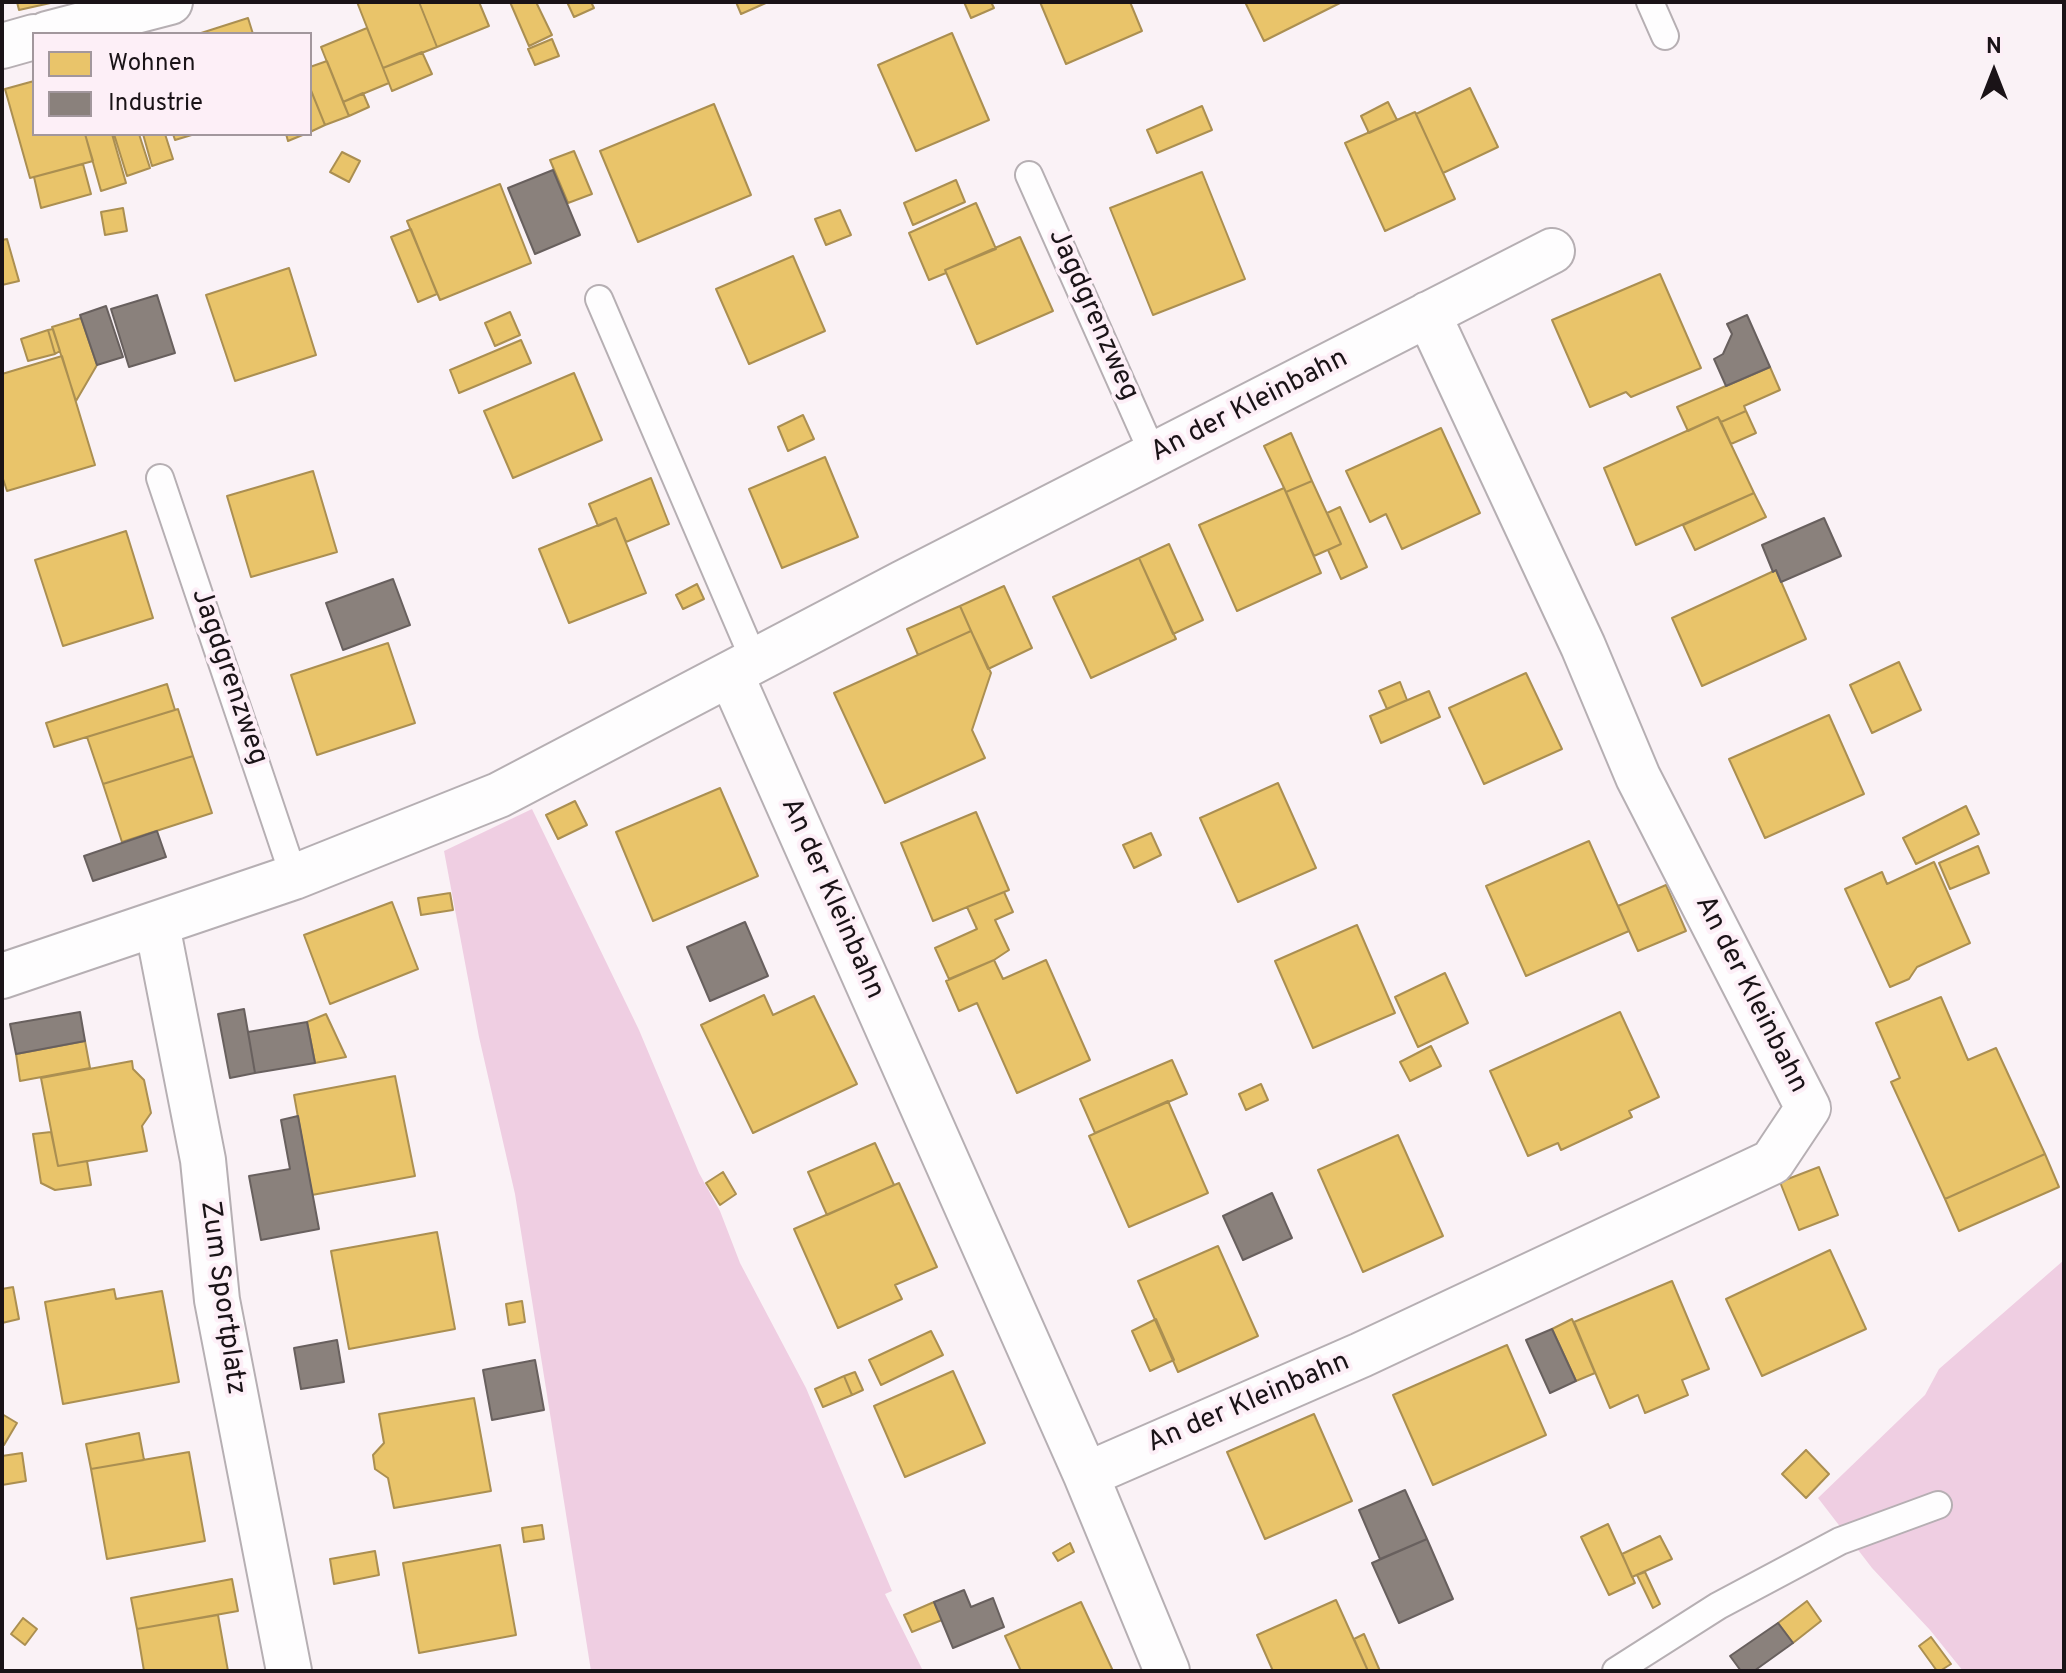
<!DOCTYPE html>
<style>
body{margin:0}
#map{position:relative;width:2066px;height:1673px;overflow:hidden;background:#faf2f6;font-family:Overpass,sans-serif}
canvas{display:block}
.frame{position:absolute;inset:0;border:4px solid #1a1317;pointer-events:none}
.legend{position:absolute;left:32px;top:32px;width:280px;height:104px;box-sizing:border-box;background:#fdeff7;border:2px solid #a2979d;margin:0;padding:10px 14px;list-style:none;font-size:24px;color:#1a1317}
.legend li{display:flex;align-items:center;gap:16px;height:40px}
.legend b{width:40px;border:2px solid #a2979d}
.north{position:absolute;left:1954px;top:32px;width:80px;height:80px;-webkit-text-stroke:6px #fdeff7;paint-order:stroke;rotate:0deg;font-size:22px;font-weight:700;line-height:32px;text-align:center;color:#1a1317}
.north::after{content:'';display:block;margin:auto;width:28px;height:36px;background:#1a1317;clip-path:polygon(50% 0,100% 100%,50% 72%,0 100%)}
</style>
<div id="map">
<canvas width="2066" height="1673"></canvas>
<div class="frame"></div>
<ul class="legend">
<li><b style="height:22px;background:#e9c46a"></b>Wohnen</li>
<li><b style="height:22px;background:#8a817c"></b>Industrie</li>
</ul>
<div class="north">N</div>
</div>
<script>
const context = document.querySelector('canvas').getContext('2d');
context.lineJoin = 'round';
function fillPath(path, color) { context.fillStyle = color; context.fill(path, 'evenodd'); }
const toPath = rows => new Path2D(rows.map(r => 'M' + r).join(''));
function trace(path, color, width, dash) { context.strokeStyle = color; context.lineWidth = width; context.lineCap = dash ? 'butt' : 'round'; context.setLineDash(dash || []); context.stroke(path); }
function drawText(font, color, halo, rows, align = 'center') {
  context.font = font + ' Overpass,sans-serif'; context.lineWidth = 8; context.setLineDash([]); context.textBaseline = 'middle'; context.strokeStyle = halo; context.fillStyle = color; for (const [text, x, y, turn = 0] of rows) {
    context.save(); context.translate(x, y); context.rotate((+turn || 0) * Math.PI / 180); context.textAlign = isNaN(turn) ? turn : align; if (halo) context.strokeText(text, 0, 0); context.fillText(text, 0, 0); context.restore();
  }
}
fillPath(toPath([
 [532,809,639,1030,699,1173,720,1211,740,1263,806,1388,892,1591,885,1594,923,1671,591,1671,515,1194,479,1037,444,851],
 [2064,1260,2064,1671,1963,1671,1930,1630,1872,1568,1818,1498,1925,1395,1939,1369]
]), '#efcee2');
const homes = toPath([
 [17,2,55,2,19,10,17,2],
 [357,2,419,2,437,47,383,68,357,2],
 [419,2,479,2,489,26,437,47,419,2],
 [510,2,536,2,552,35,529,46,510,2],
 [567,2,591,2,594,8,574,17,567,2],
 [736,2,768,2,741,14,736,2],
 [964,2,991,2,994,8,971,18,964,2],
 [1040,2,1130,2,1142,31,1066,64,1040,2],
 [1245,2,1342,2,1264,41,1245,2],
 [248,18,253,34,198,34,248,18],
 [367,28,389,83,343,102,321,47,367,28],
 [952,33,989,120,916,151,878,65,952,33],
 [552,39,559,56,535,65,528,49,552,39],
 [422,52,432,74,392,91,383,68,422,52],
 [327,61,349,116,325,125,310,88,310,67,327,61],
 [34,81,34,134,85,134,93,161,30,178,5,89,34,81],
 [310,88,325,125,310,132,310,88],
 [1470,88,1498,147,1443,173,1416,114,1470,88],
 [363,93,369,107,349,116,343,102,363,93],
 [1388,102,1397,120,1369,133,1361,116,1388,102],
 [714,104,751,195,638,242,600,151,714,104],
 [1202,106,1212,130,1157,153,1147,130,1202,106],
 [1415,112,1455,199,1385,231,1345,143,1415,112],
 [85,134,112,134,126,183,101,191,85,134],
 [114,134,139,134,150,168,127,176,114,134],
 [143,134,165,134,173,159,152,166,143,134],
 [173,134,195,134,175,140,173,134],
 [286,134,305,134,288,141,286,134],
 [574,151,592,194,568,203,550,160,574,151],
 [342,152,360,161,349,182,330,172,342,152],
 [83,164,91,194,41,208,34,177,83,164],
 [1202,172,1245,279,1153,315,1110,208,1202,172],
 [956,180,965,202,913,225,904,203,956,180],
 [500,184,531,263,440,300,407,221,500,184],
 [976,203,996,249,945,270,946,273,929,280,909,233,976,203],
 [123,208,127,231,105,235,101,212,123,208],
 [840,210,851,235,826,245,815,219,840,210],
 [411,229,437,294,418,302,391,237,411,229],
 [1020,237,1053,311,977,344,945,270,1020,237],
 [7,239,19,281,2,285,2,240,7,239],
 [793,256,825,331,749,364,716,289,793,256],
 [289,268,316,355,235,381,206,295,289,268],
 [1660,274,1701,368,1631,397,1626,392,1590,407,1552,320,1660,274],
 [510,312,520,335,495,346,485,323,510,312],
 [81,318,97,365,76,401,52,327,81,318],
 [53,329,60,351,55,354,48,330,53,329],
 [48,330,55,354,28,361,21,339,48,330],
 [521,340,531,363,459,393,450,370,521,340],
 [62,356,95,465,7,491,2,476,2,374,62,356],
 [1770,367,1780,390,1744,406,1746,411,1721,422,1718,417,1688,431,1677,407,1770,367],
 [574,373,602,440,513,478,484,411,574,373],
 [1746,411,1756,433,1731,444,1721,422,1746,411],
 [803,415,814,439,788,451,778,427,803,415],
 [1718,417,1754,493,1636,545,1604,468,1718,417],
 [1441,428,1480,513,1402,549,1386,514,1370,522,1346,471,1441,428],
 [1291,433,1312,481,1286,492,1264,446,1291,433],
 [825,457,858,537,782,568,749,489,825,457],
 [313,471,337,552,251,577,227,496,313,471],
 [651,478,669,524,626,542,616,518,598,526,589,504,651,478],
 [1312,481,1341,544,1314,556,1286,492,1312,481],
 [1284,488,1321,573,1237,611,1199,525,1284,488],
 [1754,493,1766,517,1695,550,1683,525,1754,493],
 [1340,507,1367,567,1341,579,1328,550,1341,544,1327,513,1340,507],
 [616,518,646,593,569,623,539,549,616,518],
 [126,531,153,618,63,646,35,560,126,531],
 [1169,544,1203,620,1173,634,1139,558,1169,544],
 [1139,558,1176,639,1091,678,1053,597,1139,558],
 [1776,570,1806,639,1702,686,1672,618,1776,570],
 [697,584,704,599,683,609,676,595,697,584],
 [1004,586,1032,648,988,669,960,606,1004,586],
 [960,606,971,631,918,655,907,629,960,606],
 [971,631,991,673,972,730,985,758,885,803,834,693,971,631],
 [388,643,415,723,317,755,291,675,388,643],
 [1899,662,1921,710,1872,733,1850,685,1899,662],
 [1526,673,1562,749,1484,784,1449,708,1526,673],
 [1400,682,1407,700,1387,709,1379,691,1400,682],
 [167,684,175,710,54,747,46,723,167,684],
 [1429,691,1440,717,1381,743,1370,716,1429,691],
 [178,709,193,756,103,784,87,737,178,709],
 [1829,715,1864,794,1765,838,1729,759,1829,715],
 [193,756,212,813,122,842,103,784,193,756],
 [1278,783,1316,868,1238,902,1200,818,1278,783],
 [720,788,758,876,653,921,616,832,720,788],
 [575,801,587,825,558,839,546,815,575,801],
 [1966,806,1979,834,1916,864,1903,838,1966,806],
 [976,812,1009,890,933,921,901,843,976,812],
 [1151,833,1161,855,1134,868,1123,845,1151,833],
 [1589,841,1629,931,1526,976,1486,886,1589,841],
 [1978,846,1989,873,1950,889,1939,863,1978,846],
 [1934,862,1970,943,1917,967,1909,979,1890,987,1845,889,1882,872,1887,884,1934,862],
 [1666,885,1686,931,1638,951,1618,906,1666,885],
 [1004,892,1013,912,995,920,1009,950,994,960,949,979,935,948,977,929,967,907,1004,892],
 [450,893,453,910,421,915,418,898,450,893],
 [392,902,418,969,330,1004,304,935,392,902],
 [1357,925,1395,1013,1313,1048,1275,961,1357,925],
 [994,960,1003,979,1046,960,1090,1060,1017,1093,977,1003,959,1011,946,981,994,960],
 [1445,973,1468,1023,1418,1047,1395,997,1445,973],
 [764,995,773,1015,814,996,857,1084,753,1133,701,1025,764,995],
 [1941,997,1968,1060,1996,1048,2045,1154,1945,1199,1891,1082,1900,1078,1876,1023,1941,997],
 [1620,1012,1659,1097,1629,1111,1632,1117,1561,1150,1558,1143,1528,1156,1490,1071,1620,1012],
 [326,1014,346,1057,315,1063,307,1022,326,1014],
 [85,1041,90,1068,20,1081,16,1054,85,1041],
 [1431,1046,1441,1066,1410,1081,1400,1062,1431,1046],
 [1172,1060,1187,1094,1095,1133,1080,1099,1172,1060],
 [132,1061,133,1069,144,1080,151,1113,142,1126,147,1151,58,1166,41,1078,132,1061],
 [395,1076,415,1176,312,1195,294,1095,395,1076],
 [1261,1084,1268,1100,1246,1110,1239,1094,1261,1084],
 [1168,1101,1208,1193,1129,1227,1089,1136,1168,1101],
 [51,1132,58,1166,87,1161,91,1185,55,1190,41,1183,33,1134,51,1132],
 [1398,1135,1443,1236,1363,1272,1318,1170,1398,1135],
 [875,1143,894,1185,827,1215,808,1172,875,1143],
 [2045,1154,2059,1187,1959,1231,1945,1199,2045,1154],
 [1819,1167,1838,1215,1799,1230,1780,1182,1819,1167],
 [723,1172,736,1194,720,1205,706,1183,723,1172],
 [899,1183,937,1267,895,1285,902,1299,838,1328,794,1229,899,1183],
 [437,1232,455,1329,349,1349,331,1251,437,1232],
 [1218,1246,1258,1336,1178,1372,1138,1281,1218,1246],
 [1830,1250,1866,1329,1762,1376,1726,1299,1830,1250],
 [1672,1281,1709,1369,1682,1380,1688,1395,1645,1413,1638,1395,1610,1408,1574,1322,1672,1281],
 [13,1287,19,1319,2,1323,2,1289,13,1287],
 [114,1289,116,1299,162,1291,179,1382,63,1404,45,1302,114,1289],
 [522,1301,525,1322,509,1325,506,1304,522,1301],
 [1156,1319,1174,1360,1150,1371,1132,1331,1156,1319],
 [1572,1319,1595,1373,1576,1381,1552,1329,1572,1319],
 [931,1331,943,1355,881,1385,869,1360,931,1331],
 [1507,1345,1546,1435,1433,1485,1393,1395,1507,1345],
 [953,1371,985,1443,905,1477,874,1406,953,1371],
 [855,1372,863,1390,852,1395,844,1376,855,1372],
 [844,1376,852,1395,823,1407,815,1389,844,1376],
 [474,1398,491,1491,394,1508,388,1478,375,1469,373,1455,384,1443,379,1414,474,1398],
 [2,1414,17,1423,4,1445,2,1443,2,1414],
 [1314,1414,1352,1501,1265,1539,1227,1452,1314,1414],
 [139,1433,144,1460,91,1469,86,1444,139,1433],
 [1806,1450,1829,1474,1806,1498,1782,1474,1806,1450],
 [189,1452,205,1541,107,1559,91,1469,189,1452],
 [22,1453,26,1481,2,1485,2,1456,22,1453],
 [1608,1524,1635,1583,1609,1595,1581,1537,1608,1524],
 [542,1525,544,1539,524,1542,522,1528,542,1525],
 [1660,1536,1672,1559,1632,1577,1622,1554,1660,1536],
 [1070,1543,1074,1552,1058,1561,1053,1553,1070,1543],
 [500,1545,516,1635,419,1653,403,1563,500,1545],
 [375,1551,379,1575,334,1584,330,1559,375,1551],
 [1645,1572,1660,1604,1653,1608,1637,1575,1645,1572],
 [232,1579,238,1611,137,1629,131,1598,232,1579],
 [1336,1600,1368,1671,1273,1671,1257,1635,1336,1600],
 [1807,1601,1821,1621,1793,1643,1778,1623,1807,1601],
 [934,1602,942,1620,912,1632,904,1615,934,1602],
 [1081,1602,1113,1671,1021,1671,1005,1636,1081,1602],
 [218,1615,228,1671,144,1671,137,1629,218,1615],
 [23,1618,37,1629,25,1645,11,1634,23,1618],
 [1364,1634,1380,1671,1368,1671,1354,1639,1364,1634],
 [1931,1637,1951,1664,1940,1671,1937,1671,1919,1646,1931,1637]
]);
fillPath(homes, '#e9c46a');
trace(homes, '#ab8f51', 2);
const industry = toPath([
 [553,170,580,235,535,254,508,188,553,170],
 [157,295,175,353,129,367,111,309,157,295],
 [106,306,123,357,97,365,80,315,106,306],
 [1747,315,1770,367,1726,386,1714,359,1723,354,1732,334,1727,324,1747,315],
 [1824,518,1841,556,1781,582,1776,570,1773,572,1762,545,1824,518],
 [393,579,410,625,343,650,326,603,393,579],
 [157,831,166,857,93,881,84,856,157,831],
 [745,922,768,976,710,1001,687,947,745,922],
 [244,1009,255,1073,230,1078,218,1014,244,1009],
 [80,1012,85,1041,16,1054,10,1024,80,1012],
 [307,1022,315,1063,255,1073,248,1032,307,1022],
 [298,1116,319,1229,261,1240,249,1176,290,1169,281,1120,298,1116],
 [1272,1193,1292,1238,1243,1260,1223,1216,1272,1193],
 [1552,1329,1576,1381,1550,1393,1526,1340,1552,1329],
 [337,1340,344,1382,301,1389,294,1348,337,1340],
 [535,1360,544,1410,492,1420,483,1370,535,1360],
 [1405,1490,1427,1539,1380,1559,1359,1510,1405,1490],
 [1427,1539,1453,1599,1399,1623,1372,1563,1427,1539],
 [964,1590,971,1607,993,1598,1004,1627,953,1648,934,1602,964,1590],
 [1778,1623,1793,1643,1754,1671,1741,1671,1730,1656,1778,1623]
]);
fillPath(industry, '#8a817c');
trace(industry, '#68605e', 2);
const service = toPath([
 [1650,2,1665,36],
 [1029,175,1154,456],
 [599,299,755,662],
 [160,478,294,877],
 [1616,1671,1718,1606,1840,1541,1938,1505]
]);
const minor = toPath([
 [47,34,170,2],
 [2,46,34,37],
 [731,675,1086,1475,1167,1671],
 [157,925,203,1160,217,1300,289,1671],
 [2,976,294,877,499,795,903,583,1552,251],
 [1086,1475,1361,1355,1772,1162,1808,1108,1638,777,1583,646,1428,314]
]);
trace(service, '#b6afb3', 30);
trace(minor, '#b6afb3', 48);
trace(service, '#fefdfe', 26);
trace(minor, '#fefdfe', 44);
drawText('28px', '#1a1317', '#fdeff7', [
 ["Jagdgrenzweg",1092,315,66],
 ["An der Kleinbahn",1250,407,-27],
 ["Jagdgrenzweg",228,677,71],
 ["An der Kleinbahn",831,899,66],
 ["An der Kleinbahn",1750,995,63],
 ["Zum Sportplatz",221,1298,82],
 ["An der Kleinbahn",1249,1404,-23]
]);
</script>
